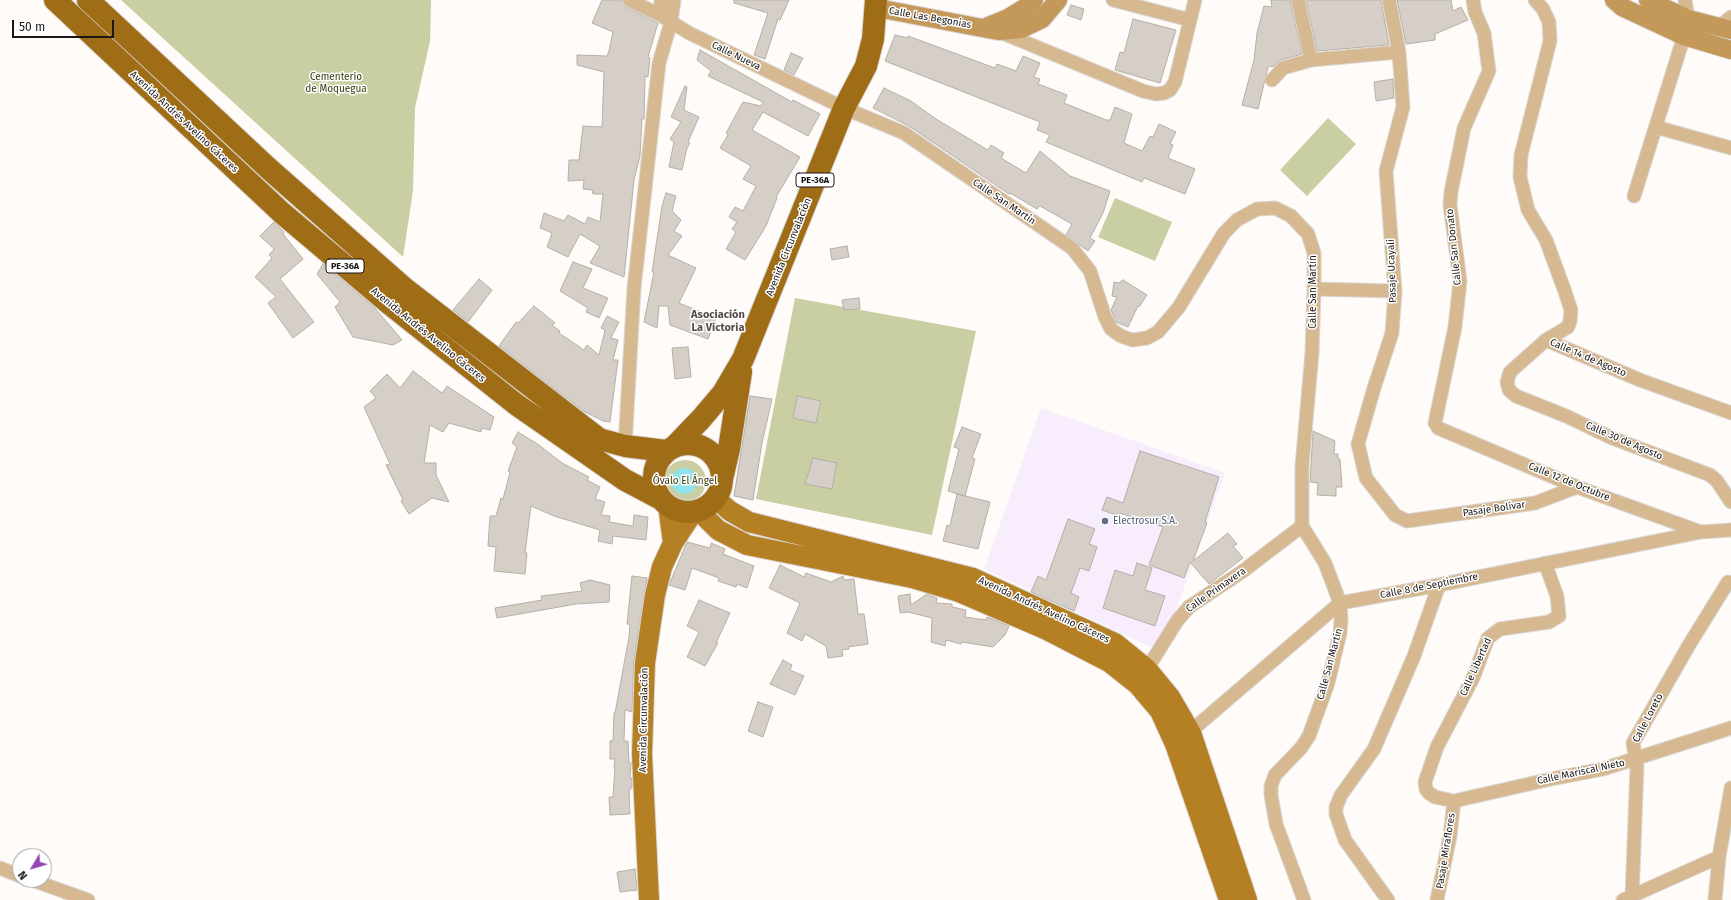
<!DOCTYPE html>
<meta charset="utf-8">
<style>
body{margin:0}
#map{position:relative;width:1731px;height:900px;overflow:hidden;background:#fffbf9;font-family:"Fira Sans",sans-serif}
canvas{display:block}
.north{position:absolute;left:12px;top:848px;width:40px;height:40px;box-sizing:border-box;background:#fff;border:1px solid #a3a2a1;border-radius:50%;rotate:232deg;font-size:11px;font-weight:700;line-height:16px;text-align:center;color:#191614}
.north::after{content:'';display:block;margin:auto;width:14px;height:18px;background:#9345b6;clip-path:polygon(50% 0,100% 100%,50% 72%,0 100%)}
.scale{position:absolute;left:12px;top:20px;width:102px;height:18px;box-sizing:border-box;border:2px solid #191614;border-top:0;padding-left:5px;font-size:12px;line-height:14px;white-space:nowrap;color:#191614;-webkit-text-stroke:3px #fff;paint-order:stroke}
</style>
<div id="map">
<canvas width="1731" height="900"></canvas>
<div class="north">N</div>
<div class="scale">50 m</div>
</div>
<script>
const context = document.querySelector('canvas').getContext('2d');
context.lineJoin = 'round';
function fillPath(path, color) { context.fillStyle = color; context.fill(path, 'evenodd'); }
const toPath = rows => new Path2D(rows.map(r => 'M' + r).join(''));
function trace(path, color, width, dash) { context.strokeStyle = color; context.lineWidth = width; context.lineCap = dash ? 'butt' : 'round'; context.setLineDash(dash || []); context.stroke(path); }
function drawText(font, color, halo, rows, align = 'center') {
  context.font = font + ' "Fira Sans",sans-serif'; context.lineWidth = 3; context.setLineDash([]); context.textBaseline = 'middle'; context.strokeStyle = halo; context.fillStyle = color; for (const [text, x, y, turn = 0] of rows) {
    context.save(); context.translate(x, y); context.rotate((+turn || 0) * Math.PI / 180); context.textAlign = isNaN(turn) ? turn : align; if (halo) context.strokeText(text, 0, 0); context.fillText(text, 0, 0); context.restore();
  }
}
fillPath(toPath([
 [1041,408,1225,473,1175,613,1151,647,984,569]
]), '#f8edfd');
fillPath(toPath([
 [121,0,431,0,430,41,415,108,413,191,403,257],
 [1328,118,1356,144,1307,196,1280,170],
 [1115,198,1172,222,1155,261,1098,237],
 [795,298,976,331,932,535,756,499],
 '664 481a21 21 0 1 1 42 0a21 21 0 1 1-42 0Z'
]), '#cacea3');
fillPath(toPath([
 '671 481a13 13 0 1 1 26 0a13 13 0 1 1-26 0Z'
]), '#90e4e9');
const building = toPath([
 [602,0,621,0,626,7,658,23,648,57,650,58,648,77,645,76,644,119,642,119,640,156,634,180,624,277,590,263,600,246,580,234,568,257,547,247,552,233,540,228,544,213,564,221,568,215,585,224,588,217,600,222,603,194,593,194,592,190,583,189,584,180,568,181,569,160,579,160,583,126,602,127,604,72,577,65,577,55,607,56,609,51,613,32,592,23,602,0],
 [734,0,789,0,780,20,778,19,765,59,754,55,768,13,734,3,734,0],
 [1271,0,1290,0,1302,54,1281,60,1274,66,1268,67,1258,109,1242,105,1254,60,1257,33,1264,6,1272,7,1271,0],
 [1306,0,1381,0,1389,45,1317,51,1306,0],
 [1397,0,1451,0,1453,11,1461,7,1468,20,1435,34,1435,40,1406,44,1397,0],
 [1071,5,1084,9,1081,20,1067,15,1071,5],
 [1133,19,1176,30,1160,83,1115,70,1120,52,1124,53,1133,19],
 [895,35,908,38,908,36,995,68,997,64,1016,71,1023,56,1040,63,1034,77,1040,79,1038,84,1067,95,1064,103,1106,120,1110,120,1115,107,1132,114,1124,143,1142,151,1150,136,1153,137,1159,124,1176,132,1170,144,1173,145,1168,158,1195,169,1185,194,1144,178,1142,182,1046,142,1050,135,1037,130,1040,122,885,61,895,35],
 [700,50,792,102,793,100,820,114,808,136,763,112,752,130,800,157,776,197,777,198,766,226,745,260,726,249,736,232,732,229,737,222,729,217,735,207,743,211,756,186,743,179,751,166,720,148,728,135,726,133,743,102,761,106,763,102,708,76,711,71,697,60,700,50],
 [791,53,803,58,794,75,784,70,791,53],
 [1393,79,1394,98,1376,101,1374,82,1393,79],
 [685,86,687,87,684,110,699,117,688,142,690,143,687,148,682,170,669,167,674,142,670,139,681,122,671,117,685,86],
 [884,88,911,101,936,119,988,150,991,145,1004,153,1001,158,1026,173,1040,151,1070,176,1110,191,1103,213,1090,238,1095,241,1088,251,1066,235,1072,224,1040,206,1037,209,1010,193,1009,194,909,126,873,108,884,88],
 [666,193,676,196,672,211,681,220,674,231,682,236,668,255,696,268,679,303,716,318,708,339,670,325,668,306,659,306,657,328,644,322,654,272,652,272,662,206,666,193],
 [274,222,284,232,283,234,303,259,280,279,314,322,293,338,268,303,276,297,255,277,272,258,269,255,274,249,260,236,274,222],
 [847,246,849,257,832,260,830,249,847,246],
 [573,262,592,269,583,288,608,298,599,318,586,312,588,308,560,291,573,262],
 [323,264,374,307,402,340,393,345,353,337,335,307,340,302,317,274,323,264],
 [479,279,492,290,468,322,453,310,479,279],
 [1123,280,1147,295,1139,307,1138,306,1128,327,1116,322,1111,310,1117,297,1112,296,1114,282,1119,283,1123,280],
 [859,298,860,309,844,310,842,300,859,298],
 [534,306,555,323,552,325,560,331,559,333,584,350,587,345,599,355,605,330,601,328,607,316,619,322,611,338,618,340,613,360,618,360,610,422,603,421,583,411,499,346,516,322,518,323,534,306],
 [688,347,691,377,675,379,672,348,688,347],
 [413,371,442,393,447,386,494,417,490,430,482,428,481,432,449,423,443,432,430,425,424,463,436,463,436,475,449,502,432,498,409,514,401,501,403,500,386,465,390,464,364,407,376,398,370,391,387,374,400,388,413,371],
 [750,396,772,399,762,443,753,500,734,496,750,396],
 [797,396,821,401,816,423,793,418,797,396],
 [962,427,981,434,972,458,975,459,965,496,948,491,959,449,954,447,962,427],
 [1313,431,1335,441,1334,454,1338,454,1338,459,1340,459,1342,487,1336,487,1336,496,1317,495,1318,483,1310,482,1313,431],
 [518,432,539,445,562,463,589,477,587,480,600,487,595,499,605,502,601,515,610,516,609,522,633,526,634,515,648,517,646,540,613,536,612,544,598,541,600,530,554,516,531,506,525,553,527,553,525,574,494,571,496,547,488,546,490,516,496,516,501,498,503,499,510,472,508,471,517,447,512,443,518,432],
 [1140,451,1219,477,1205,522,1207,523,1193,561,1228,533,1237,544,1233,546,1243,558,1209,584,1190,562,1184,578,1149,565,1163,527,1120,513,1119,516,1102,510,1107,497,1123,503,1140,451],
 [813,458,837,463,832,489,805,484,813,458],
 [957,494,990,502,978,549,943,541,947,525,950,526,957,494],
 [1068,519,1095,529,1089,544,1097,547,1089,571,1080,568,1071,593,1079,597,1074,611,1031,592,1038,576,1046,580,1068,519],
 [687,542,710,548,711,543,725,549,723,554,754,566,747,588,737,584,736,587,718,581,719,578,692,568,685,590,669,585,687,542],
 [1137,563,1152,568,1145,590,1165,596,1155,626,1103,608,1115,570,1133,576,1137,563],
 [780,565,804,577,806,573,831,582,843,576,844,580,854,579,858,614,864,614,868,644,848,647,849,649,842,650,843,656,828,658,826,646,805,634,802,641,787,633,800,603,769,588,780,565],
 [632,576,647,578,634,661,632,712,625,710,624,741,628,741,629,763,631,763,630,778,632,778,632,788,629,790,630,814,610,815,609,797,613,797,615,767,614,767,615,759,610,759,610,741,613,741,614,713,615,713,629,637,630,624,627,624,632,576],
 [590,580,610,585,609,602,576,604,497,618,495,608,542,600,541,596,582,591,580,583,590,580],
 [910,594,911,605,927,594,937,598,936,603,952,604,952,607,966,610,965,617,986,620,987,617,1009,626,1005,635,993,647,962,642,961,644,946,640,945,646,931,642,932,618,908,612,900,613,898,596,910,594],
 [699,600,730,613,716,643,718,643,705,666,687,657,699,632,687,626,699,600],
 [783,660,792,665,790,670,804,676,795,695,770,684,783,660],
 [758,702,773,707,763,737,748,731,758,702],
 [635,869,637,890,620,892,617,872,635,869]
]);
fillPath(building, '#d5cfc8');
trace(building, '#b5afa8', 1);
const street = toPath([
 [629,0,660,15,689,33,844,108,904,133,1072,248,1090,271,1105,317,1111,329,1121,336,1132,340,1147,338,1158,332,1179,307,1224,233,1237,220,1257,209,1275,208,1291,216,1308,234,1314,253,1314,289,1312,353,1302,466,1302,526,1325,563,1340,603,1341,620,1340,633,1328,683,1309,736,1301,748,1275,775,1271,786,1271,795,1276,824,1304,900],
 [1113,0,1190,20],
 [1298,0,1311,60],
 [1389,0,1399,52,1403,107,1386,171,1395,291,1392,333,1374,388,1358,444,1366,478,1395,515,1407,521,1535,503,1577,487],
 [1473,0,1475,12,1484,33,1489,71,1464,128,1451,192,1450,205,1460,281,1455,327,1435,423,1438,428,1577,487,1701,532],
 [1535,0,1543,9,1549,22,1550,41,1521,155,1520,177,1528,210,1546,240,1564,289,1571,310,1570,321,1568,327,1546,340,1510,372,1507,382,1509,390,1516,396,1566,416,1612,438,1710,475,1717,481,1731,502],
 [660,15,661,0],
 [1719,27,1731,17],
 [1000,32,1143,91,1156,94,1164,93,1170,90,1175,82,1195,0],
 [1272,80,1283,68,1311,60,1399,52],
 [1656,127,1731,148],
 [1634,196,1684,36,1688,19,1685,0],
 [1314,289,1395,291],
 [1546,340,1640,380,1731,413],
 [625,446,634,288,659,63,671,22,674,0],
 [1545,563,1557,596,1559,616,1549,622,1500,629,1488,638,1473,678,1437,747,1425,782,1426,789,1429,793,1435,797,1454,801,1551,779,1603,769,1731,728],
 [1147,669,1177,621,1189,607,1243,571,1302,526],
 [1184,737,1340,603,1439,585,1701,532,1731,530],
 [0,868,20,876],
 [32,880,88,900],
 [1632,897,1637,767,1633,743,1689,645,1728,582],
 [1388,900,1345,840,1336,814,1336,807,1341,795,1374,749,1414,656,1439,585],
 [1437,900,1450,836,1454,801],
 [1623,900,1719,857],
 [1715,900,1719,857,1731,788]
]);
const secondary = toPath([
 [1614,0,1622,7,1684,36,1731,50],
 [1648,0,1688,19,1731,30],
 [877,8,998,31,1021,29,1042,19,1058,0],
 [986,27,1008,18,1031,4,1034,0]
]);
const primary = toPath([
 [715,498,730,511,749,522,973,578,1115,643,1147,669,1170,697,1191,733,1247,900],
 [668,505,673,543],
 [698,510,718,530,747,545,912,578,959,592,1047,630,1109,662,1138,685,1160,711,1175,744,1229,900],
 [649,900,642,754,645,663,655,595,662,567,673,543,694,511]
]);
const highway = toPath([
 [55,0,282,213,391,305,517,405,625,480,661,499],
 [88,0,268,168,404,288,599,439,625,446,666,451],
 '654 478a34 34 0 1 1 68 0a34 34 0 1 1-68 0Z',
 [675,446,701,419,723,393,743,359,844,108,866,66,873,39,876,0],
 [722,479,729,449,741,372]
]);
trace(street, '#dad6d4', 15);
trace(secondary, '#dad6d4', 20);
trace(primary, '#dad6d4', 22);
trace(highway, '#dad6d4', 24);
trace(street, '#d7b991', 13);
trace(secondary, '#c49858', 18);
trace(primary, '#b57f24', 20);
trace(highway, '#9f6d15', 22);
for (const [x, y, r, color] of [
 [1105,521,4,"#5c6f8a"]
]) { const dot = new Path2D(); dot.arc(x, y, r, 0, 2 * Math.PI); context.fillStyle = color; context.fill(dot); trace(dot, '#fff', 1.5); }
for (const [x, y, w] of [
 [815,180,38],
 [345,266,38]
]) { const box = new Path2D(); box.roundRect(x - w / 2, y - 7, w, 14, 3); context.fillStyle = '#fff'; context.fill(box); trace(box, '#191614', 1); }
drawText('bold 9px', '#191614', null, [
 ["PE-36A",815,180],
 ["PE-36A",345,266]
]);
drawText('10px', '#191614', '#fff', [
 ["Calle Las Begonias",930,18,10],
 ["Calle Nueva",736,56,26],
 ["Avenida Andrés Avelino Cáceres",184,122,43],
 ["Calle San Martín",1004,202,34],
 ["Avenida Circunvalación",789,247,-68],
 ["Calle San Donato",1454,247,-96],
 ["Pasaje Ucayali",1392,271,-92],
 ["Calle San Martín",1313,292,-90],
 ["Avenida Andrés Avelino Cáceres",428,335,39],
 ["Calle 14 de Agosto",1588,358,23],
 ["Calle 30 de Agosto",1624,441,23],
 ["Calle 12 de Octubre",1569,482,22],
 ["Pasaje Bolívar",1494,509,-8],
 ["Calle 8 de Septiembre",1429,586,-11],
 ["Calle Primavera",1216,590,-35],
 ["Avenida Andrés Avelino Cáceres",1044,610,25],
 ["Calle San Martín",1330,664,-75],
 ["Calle Libertad",1476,667,-66],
 ["Calle Loreto",1648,718,-62],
 ["Avenida Circunvalación",644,720,-89],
 ["Calle Mariscal Nieto",1581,772,-12],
 ["Pasaje Miraflores",1446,851,-81]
]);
drawText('10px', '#393c0b', '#fff', [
 ["Cementerio",336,77],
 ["de Moquegua",336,89],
 ["Óvalo El Ángel",685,481]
]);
drawText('10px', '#4e5e75', '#fff', [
 ["Electrosur S.A.",1113,521]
], 'left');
drawText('bold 11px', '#554c49', '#fff', [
 ["Asociación",718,315],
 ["La Victoria",718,328]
]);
</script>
